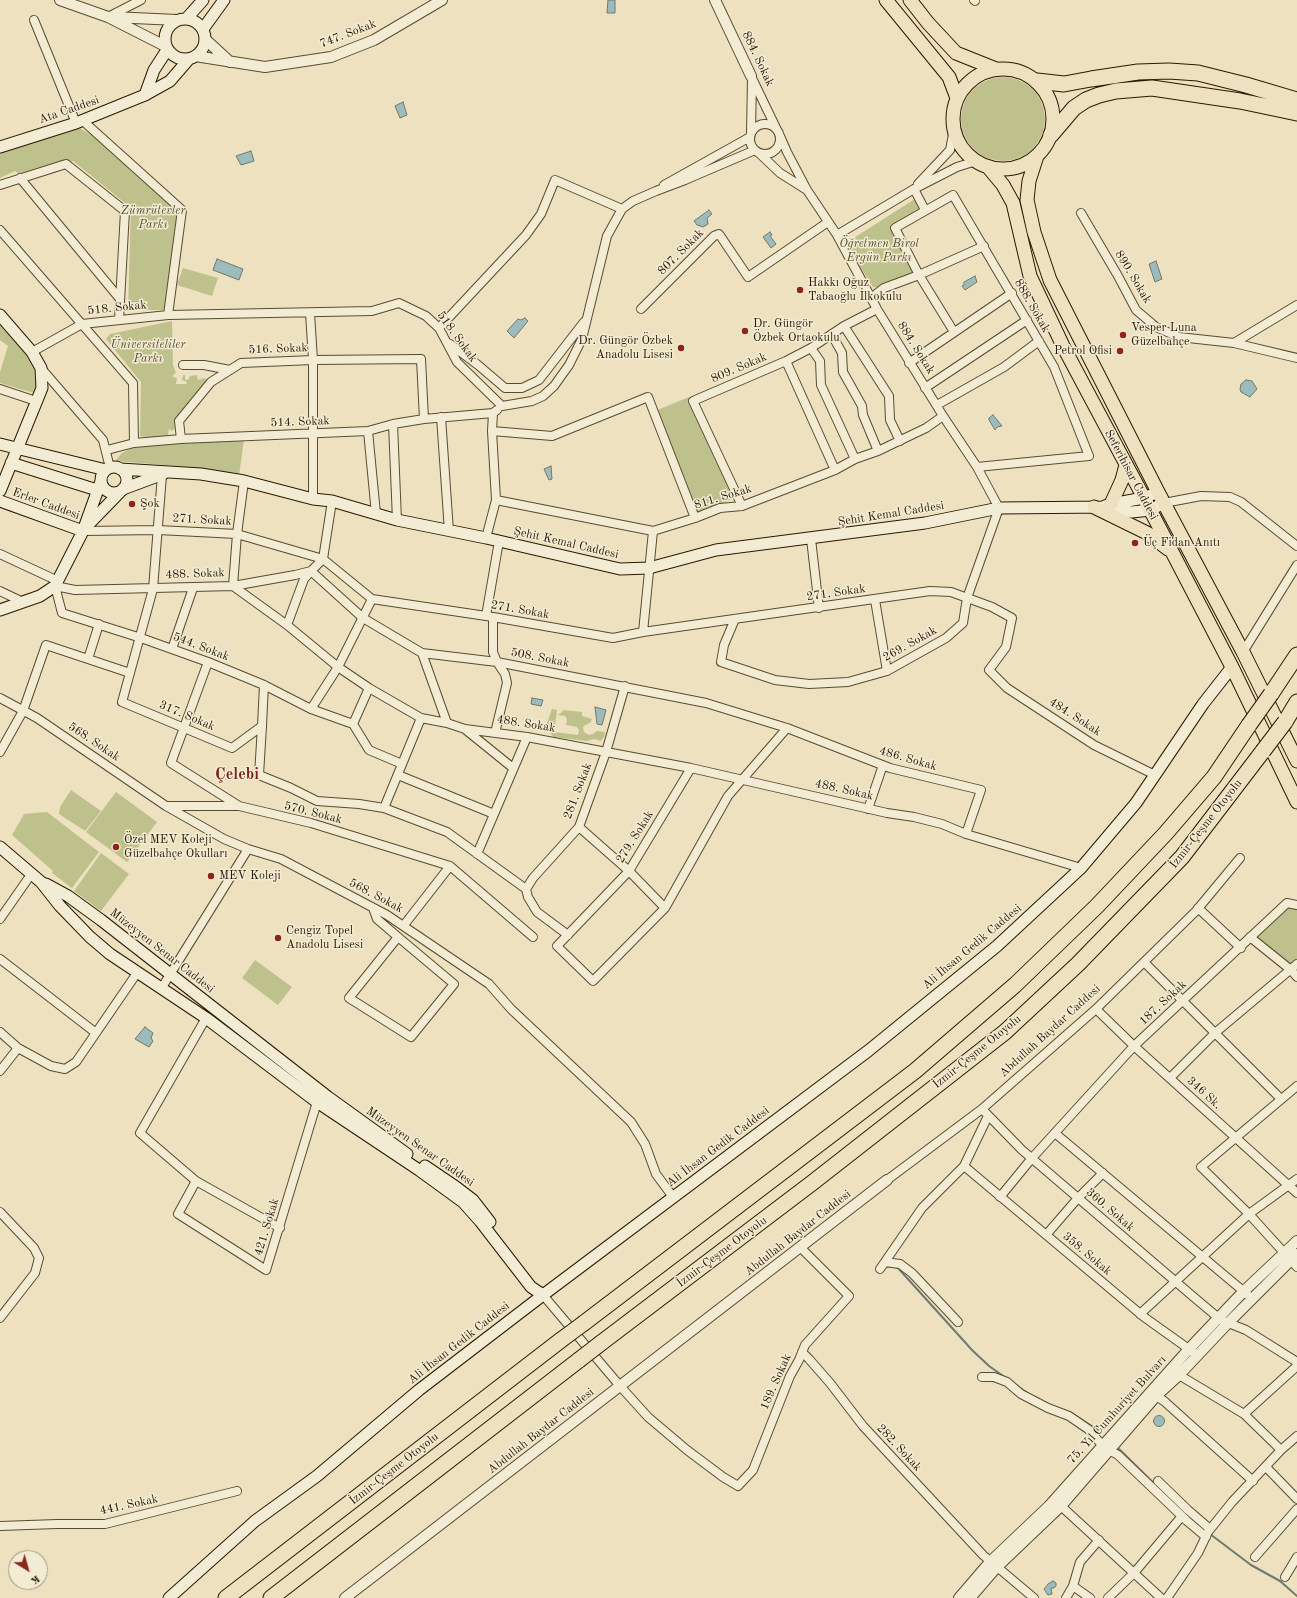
<!DOCTYPE html>
<meta charset="utf-8">
<style>
body{margin:0}
#map{position:relative;width:1297px;height:1598px;overflow:hidden;background:#ede1bf;font-family:"Old Standard TT",serif}
canvas{display:block}
.north{position:absolute;left:8px;top:1550px;width:40px;height:40px;box-sizing:border-box;background:#f3ecd5;border:1px solid #a39780;border-radius:50%;rotate:143deg;font-size:11px;font-weight:700;line-height:16px;text-align:center;color:#2b1800}
.north::after{content:'';display:block;margin:auto;width:14px;height:18px;background:#8f2418;clip-path:polygon(50% 0,100% 100%,50% 72%,0 100%)}
</style>
<div id="map">
<canvas width="1297" height="1598"></canvas>
<div class="north">K</div>
</div>
<script>
const context = document.querySelector('canvas').getContext('2d');
context.lineJoin = 'round';
function fillPath(path, color) { context.fillStyle = color; context.fill(path, 'evenodd'); }
const toPath = rows => new Path2D(rows.map(r => 'M' + r).join(''));
function trace(path, color, width, dash) { context.strokeStyle = color; context.lineWidth = width; context.lineCap = dash ? 'butt' : 'round'; context.setLineDash(dash || []); context.stroke(path); }
function drawText(font, color, halo, rows, align = 'center') {
  context.font = font + ' "Old Standard TT",serif'; context.lineWidth = 3; context.setLineDash([]); context.textBaseline = 'middle'; context.strokeStyle = halo; context.fillStyle = color; for (const [text, x, y, turn = 0] of rows) {
    context.save(); context.translate(x, y); context.rotate((+turn || 0) * Math.PI / 180); context.textAlign = isNaN(turn) ? turn : align; if (halo) context.strokeText(text, 0, 0); context.fillText(text, 0, 0); context.restore();
  }
}
fillPath(toPath([
 '961 119a42 42 0 1 1 84 0a42 42 0 1 1-84 0Z',
 [78,127,95,137,177,210,167,310,128,310,131,208,73,161,22,176,15,171,0,178,0,153],
 [918,197,924,208,897,223,919,275,884,288,873,287,847,247,849,241],
 [183,268,218,278,212,296,177,285],
 [172,321,173,365,176,373,174,374,173,377,177,378,176,384,186,384,187,382,182,380,183,375,185,375,185,379,188,380,190,376,197,375,198,380,205,378,209,383,176,427,172,431,169,429,168,435,165,438,150,439,147,437,140,436,141,382,106,339,110,334],
 [0,323,30,358,38,370,37,394,0,383,0,372,8,346,0,340],
 [689,397,735,498,697,513,655,411],
 [244,439,239,476,198,468,117,461,116,460,122,453,134,447,165,444],
 [552,709,557,710,554,732,578,735,579,730,577,727,566,725,567,719,565,716,558,715,562,712,563,710,582,712,582,716,592,719,591,722,584,726,583,728,584,732,589,735,593,734,597,731,605,732,604,737,601,741,594,739,587,741,553,737,546,726],
 [71,790,101,811,85,831,59,814,60,807],
 [116,792,157,822,127,862,86,832],
 [47,812,99,852,72,888,52,873,53,871,12,835,24,814],
 [101,853,129,874,101,911,74,891],
 [1287,903,1297,905,1297,964,1291,970,1250,937],
 [255,960,292,987,278,1005,242,978]
]), '#bfc18d');
const water = toPath([
 [608,0,615,0,615,13,607,13,608,0],
 [403,102,407,115,400,118,395,106,403,102],
 [251,151,254,161,241,165,236,156,251,151],
 [709,210,712,214,707,218,708,224,703,227,697,225,694,221,709,210],
 [770,232,772,235,770,236,776,244,771,248,763,237,770,232],
 [217,259,243,269,239,280,213,270,217,259],
 [1156,261,1162,279,1155,282,1149,264,1156,261],
 [975,276,977,282,965,290,962,286,964,285,964,282,975,276],
 [525,318,528,321,514,338,507,331,518,319,521,320,525,318],
 [1246,380,1252,381,1257,389,1250,397,1241,392,1240,389,1241,384,1246,380],
 [993,415,1002,426,997,427,995,430,989,420,989,418,993,415],
 [551,466,552,479,549,480,544,469,551,466],
 [532,698,543,700,541,706,531,704,532,698],
 [595,707,606,710,602,725,597,724,595,707],
 [145,1027,153,1033,151,1038,153,1041,149,1047,135,1039,145,1027],
 '1153.5 1421a5.5 5.5 0 1 1 11 0a5.5 5.5 0 1 1-11 0Z',
 [1053,1581,1056,1583,1056,1586,1054,1588,1051,1588,1052,1594,1048,1595,1044,1589,1048,1584,1053,1581]
]);
fillPath(water, '#9dbbbb');
trace(water, '#6f7a70', 1);
trace(toPath([
 [886,1267,891,1266,898,1268,972,1350,989,1366,1006,1378],
 [1016,1385,1029,1394],
 [1071,1413,1098,1430],
 [1119,1449,1175,1504],
 [1181,1510,1207,1532],
 [1210,1534,1251,1565,1280,1581,1297,1596]
]), '#6f7a70', 2);
const minor = toPath([
 [974,0,975,1],
 [108,17,141,0],
 [34,20,76,123],
 [751,76,776,128],
 [82,120,182,210,168,315],
 '750 139a15 15 0 1 1 30 0a15 15 0 1 1-30 0Z',
 [751,133,752,79],
 [759,153,780,173,807,190],
 [20,178,120,299],
 [918,184,950,150,954,129],
 [0,185,66,164,125,211,119,320],
 [664,185,750,137],
 [914,189,925,210],
 [1081,213,1118,276,1136,310,1156,327,1179,337,1234,343,1297,358],
 [0,230,133,383,134,443],
 [837,235,914,189,957,167,976,161],
 [871,298,884,288,919,275,984,246],
 [641,309,714,236,719,234,748,277,828,222],
 [310,313,313,360,313,499],
 [844,326,889,396,890,420,900,441],
 [439,328,526,235,541,214,555,180,622,209],
 [954,332,919,275,895,228,953,195,1054,367,1089,456,977,467],
 [832,335,842,353,843,372,862,406,863,415,878,451],
 [1234,343,1297,305],
 [450,344,478,365,505,388,522,388,539,380,584,322],
 [811,348,820,361,821,385,855,459],
 [32,352,82,324,168,315,372,311,399,303,426,316,439,328,457,362,502,406],
 [786,361,835,470],
 [909,363,1012,293],
 [183,365,204,365,230,370],
 [41,368,103,440,110,468],
 [925,388,1027,320],
 [0,389,36,401],
 [937,405,1004,367,1039,341],
 [502,406,532,401,543,396,554,386,569,365,582,339,607,236,622,209,633,201,656,191,685,180,755,150],
 [441,417,449,531],
 [393,424,397,520],
 [368,431,376,514],
 [492,431,552,436,648,397,695,518],
 [181,439,179,421,211,382,241,363,313,360,421,359,424,419],
 [107,450,134,443,181,439,368,431,393,424,424,419,493,413],
 [162,475,153,589,122,702,232,748,262,726,264,685],
 [244,481,237,534,233,586,295,575,311,571,323,559,332,501],
 [496,500,653,531,695,518,720,508,742,506,835,470,855,459,878,451,926,428,943,416],
 [1164,503,1201,496,1230,497,1241,502,1297,546],
 [742,506,693,401,786,361,811,348,844,326,877,309],
 [83,531,158,530,237,534,323,559,372,599,493,617,613,638,643,632,930,591,951,592,992,607,1012,618,1006,647,989,670,1007,688,1094,745,1155,775],
 [486,538,496,500,492,431,493,413,497,410],
 [811,539,819,608],
 [0,554,58,581],
 [0,591,23,602],
 [875,600,887,671],
 [486,616,499,541],
 [493,617,493,652,497,662,505,674,507,683,495,733],
 [735,619,724,645,721,662,775,680,809,684,848,682,887,671,946,638,963,623,967,598,999,508,977,467,943,416,877,309,837,235,807,190,787,152,780,136],
 [287,625,304,579,311,571,363,618,422,653,497,662,706,703,787,728,890,768,981,790,966,834],
 [643,632,653,531],
 [172,649,193,588],
 [1243,652,1297,565],
 [422,653,447,723],
 [88,659,99,624],
 [208,662,171,763,239,806],
 [0,698,37,718,166,806,224,839,248,849,281,859,387,915,489,984,511,1009,631,1122,645,1144,656,1174,673,1197],
 [311,709,338,667,372,599],
 [353,724,311,709,264,685,208,662,141,638,62,613,55,586,75,590,233,586,287,625,338,667,369,688,421,718,447,723,465,729,527,737,691,768,887,813,914,817,942,824,966,834,1081,868],
 [353,724,369,750,402,764],
 [353,724,369,688],
 [262,726,259,775,291,788,317,801,359,804,384,808,421,718],
 [466,730,513,768],
 [0,752,23,711,46,645,130,673],
 [691,768,629,871,557,946,593,981,665,908,728,796,787,728],
 [398,775,494,814],
 [167,806,239,806,311,823,450,866,533,937],
 [384,808,447,832,526,889,528,897,537,912,568,935],
 [868,809,883,765],
 [579,827,629,871,665,908],
 [477,854,527,737],
 [526,889,533,878,579,827,606,752,625,686],
 [373,908,377,919,398,937,349,998,411,1037,454,984,398,937],
 [1198,908,1241,948],
 [0,919,32,873],
 [404,925,450,866],
 [1250,937,1291,970,1297,977],
 [0,959,96,1033],
 [1144,962,1281,1099],
 [161,989,248,849],
 [1096,1009,1134,1046,1297,1193],
 [206,1018,140,1133,196,1181,280,1228],
 [0,1032,18,1048,51,1066,65,1069,76,1062,137,973],
 [0,1071,18,1048],
 [1170,1078,1215,1033,1297,964],
 [1297,1086,1201,1167,1249,1214,1297,1267],
 [982,1109,1022,1150,1196,1299,1221,1320,1246,1330,1297,1362],
 [1056,1134,1248,1295],
 [964,1166,1144,1317,1193,1352],
 [887,1180,982,1109,1096,1009,1196,911,1240,858],
 [196,1181,178,1214,266,1270,317,1102],
 [1000,1197,1032,1158,1134,1046,1287,903,1297,905],
 [0,1212,34,1248,39,1258,35,1273,0,1318],
 [1046,1235,1078,1198,1103,1173],
 [885,1262,900,1264,912,1273,958,1322],
 [880,1269,922,1208,964,1166,988,1116],
 [543,1295,620,1386,648,1417,687,1450,723,1477,738,1486,753,1470,790,1376,799,1360,805,1345,849,1296,800,1247],
 [1140,1314,1249,1214,1297,1179],
 [802,1352,809,1359,830,1383,863,1426,983,1555,1034,1598],
 [1179,1375,1244,1414,1281,1450],
 [982,1377,994,1377,1007,1382,1021,1394,1048,1408,1069,1416,1088,1429,1102,1445],
 [1156,1396,1164,1401,1253,1481],
 [1244,1414,1297,1366],
 [1109,1450,1118,1455,1187,1521,1206,1537],
 [1266,1467,1297,1499],
 [1158,1481,1188,1510,1210,1529],
 [1061,1506,1161,1598],
 [0,1526,57,1524,105,1524,237,1491],
 [1255,1557,1297,1509],
 [1285,1577,1297,1557],
 [1073,1586,1090,1598],
 [1066,1598,1073,1586,1080,1562,1099,1540],
 [1108,1598,1134,1573,1182,1516],
 [1167,1598,1198,1553,1208,1532,1232,1502,1281,1450,1297,1436]
]);
const tertiary = toPath([
 [60,0,108,17,165,46],
 [715,0,751,76],
 [112,17,177,20],
 [205,39,230,62],
 [195,56,265,67,331,57,374,40,442,0],
 [345,1598,887,1180],
 [959,1598,990,1562,1049,1506,1189,1349,1244,1291,1297,1241],
 [970,1598,996,1568,1061,1506,1156,1396,1179,1375,1228,1323,1297,1254]
]);
const secondary = toPath([
 [187,18,203,0],
 '165 39a20 20 0 1 1 40 0a20 20 0 1 1-40 0Z',
 [203,29,224,0],
 [145,95,154,70,167,50],
 [0,147,76,123,145,95,170,81,189,59],
 [0,315,32,352,41,368,42,388,0,491],
 [0,444,106,470],
 [11,463,97,490],
 '101 480a13 13 0 1 1 26 0a13 13 0 1 1-26 0Z',
 [120,469,201,474,244,481,313,499,332,501,397,520,486,538,620,569,649,568,716,550,925,523,999,508,1105,507,1113,510,1132,512,1150,510,1164,503],
 [123,489,163,474],
 [0,501,83,531],
 [1105,506,1111,504,1144,498,1158,492],
 [87,526,120,492],
 [0,610,40,596,55,586,83,531,101,481],
 [0,847,41,882,60,906,90,937,110,954,206,1018,317,1102,419,1170,463,1202,480,1221,531,1287,543,1295],
 [46,884,68,896,101,920,328,1097,407,1154],
 [425,1166,456,1187,473,1200,490,1222],
 [169,1598,255,1521,317,1476,419,1390,543,1295,868,1051,997,946,1081,868,1136,803,1203,704,1232,667]
]);
const primary = toPath([
 [886,0,949,77,957,98],
 [910,0,928,23,956,53,996,69]
]);
const trunk = toPath([
 '953 119a50 50 0 1 1 100 0a50 50 0 1 1-100 0Z',
 [1037,156,1029,181,1027,200,1034,232,1050,280,1158,492,1243,652,1297,761],
 [988,167,1003,185,1013,203,1030,276,1063,346,1144,498,1232,667,1297,802],
 [1111,504,1122,480,1126,465],
 [1094,507,1147,533,1168,549]
]);
const motorway = toPath([
 [1037,81,1064,84,1091,79,1138,72,1169,71,1198,73,1246,85,1297,100],
 [1051,135,1074,108,1086,100,1099,95,1116,91,1152,88,1240,101,1297,113],
 [1271,694,1297,655],
 [1285,722,1297,702],
 [584,1323,915,1071,1015,985,1097,906,1166,833,1214,777,1249,725],
 [601,1343,812,1183,1005,1032,1078,964,1182,857,1263,751],
 [226,1598,561,1340],
 [271,1598,579,1360]
]);
trace(minor, '#5c4a30', 10);
trace(tertiary, '#5c4a30', 12);
trace(secondary, '#2b1800', 13);
trace(primary, '#2b1800', 15);
trace(trunk, '#2b1800', 15);
trace(motorway, '#2b1800', 17);
trace(minor, '#f3ecd5', 8);
trace(tertiary, '#f3ecd5', 10);
trace(secondary, '#f3ecd5', 11);
trace(primary, '#ede1bf', 13);
trace(trunk, '#ede1bf', 13);
trace(motorway, '#ede1bf', 15);
const motorwayBridge = toPath([
 [1249,725,1271,694],
 [1263,751,1285,722],
 [561,1340,584,1323],
 [579,1360,601,1343]
]);
trace(motorwayBridge, '#2b1800', 17, []);
trace(motorwayBridge, '#ede1bf', 15);
for (const [x, y, r, color] of [
 [800,290,4,"#8f2418"],
 [745,331,4,"#8f2418"],
 [1123,335,4,"#8f2418"],
 [681,348,4,"#8f2418"],
 [1120,351,4,"#8f2418"],
 [132,504,4,"#8f2418"],
 [1135,543,4,"#8f2418"],
 [116,847,4,"#8f2418"],
 [211,876,4,"#8f2418"],
 [278,938,4,"#8f2418"]
]) { const dot = new Path2D(); dot.arc(x, y, r, 0, 2 * Math.PI); context.fillStyle = color; context.fill(dot); trace(dot, '#f3ecd5', 1.5); }
drawText('12px', '#2b1800', '#f3ecd5', [
 ["747. Sokak",348,34,-21],
 ["884. Sokak",758,59,65],
 ["Ata Caddesi",69,110,-19],
 ["807. Sokak",681,252,-45],
 ["890. Sokak",1133,277,59],
 ["888. Sokak",1032,306,60],
 ["518. Sokak",117,308,-6],
 ["518. Sokak",457,337,54],
 ["884. Sokak",916,348,58],
 ["516. Sokak",278,349,-2],
 ["809. Sokak",739,368,-23],
 ["514. Sokak",300,422,-2],
 ["Seferihisar Caddesi",1131,475,62],
 ["811. Sokak",723,497,-17],
 ["Erler Caddesi",46,504,20],
 ["Şehit Kemal Caddesi",891,514,-9],
 ["271. Sokak",202,520,3],
 ["Şehit Kemal Caddesi",566,543,13],
 ["488. Sokak",195,574,-2],
 ["271. Sokak",836,593,-8],
 ["271. Sokak",520,610,10],
 ["269. Sokak",910,644,-29],
 ["544. Sokak",201,647,21],
 ["508. Sokak",540,658,11],
 ["317. Sokak",187,716,23],
 ["484. Sokak",1075,717,33],
 ["488. Sokak",526,724,9],
 ["568. Sokak",94,742,34],
 ["486. Sokak",908,759,16],
 ["488. Sokak",844,790,13],
 ["281. Sokak",578,791,-69],
 ["570. Sokak",313,813,14],
 ["İzmir-Çeşme Otoyolu",1206,824,-52],
 ["279. Sokak",635,837,-58],
 ["568. Sokak",376,896,28],
 ["Ali İhsan Gedik Caddesi",972,947,-40],
 ["Müzeyyen Senar Caddesi",162,951,38],
 ["187. Sokak",1163,1003,-43],
 ["Abdullah Baydar Caddesi",1050,1031,-42],
 ["İzmir-Çeşme Otoyolu",977,1052,-39],
 ["346 Sk.",1204,1093,42],
 ["Müzeyyen Senar Caddesi",420,1147,35],
 ["Ali İhsan Gedik Caddesi",718,1147,-37],
 ["360. Sokak",1110,1210,41],
 ["421. Sokak",267,1227,-73],
 ["Abdullah Baydar Caddesi",798,1233,-38],
 ["İzmir-Çeşme Otoyolu",722,1252,-37],
 ["358. Sokak",1087,1254,40],
 ["Ali İhsan Gedik Caddesi",459,1343,-38],
 ["189. Sokak",776,1382,-66],
 ["75. Yıl Cumhuriyet Bulvarı",1117,1410,-48],
 ["Abdullah Baydar Caddesi",541,1431,-38],
 ["282. Sokak",899,1448,47],
 ["İzmir-Çeşme Otoyolu",394,1469,-38],
 ["441. Sokak",129,1505,-12]
]);
drawText('italic 12px', '#574b2a', '#f3ecd5', [
 ["Zümrütevler",153,211],
 ["Parkı",153,225],
 ["Öğretmen Birol",879,244],
 ["Ergün Parkı",879,258],
 ["Üniversiteliler",148,345],
 ["Parkı",148,359]
]);
drawText('12px', '#2b1800', '#f3ecd5', [
 ["Hakkı Oğuz",808,283],
 ["Tabaoğlu İlkokulu",808,297],
 ["Dr. Güngör",753,324],
 ["Özbek Ortaokulu",753,338],
 ["Vesper Luna",1131,328],
 ["Güzelbahçe",1131,342],
 ["Dr. Güngör Özbek",673,341,"right"],
 ["Anadolu Lisesi",673,355,"right"],
 ["Petrol Ofisi",1112,351,"right"],
 ["Şok",140,504],
 ["Üç Fidan Anıtı",1143,543],
 ["Özel MEV Koleji",124,840],
 ["Güzelbahçe Okulları",124,854],
 ["MEV Koleji",219,876],
 ["Cengiz Topel",286,931],
 ["Anadolu Lisesi",286,945]
], 'left');
drawText('bold 16px', '#7a1f14', '#f3ecd5', [
 ["Çelebi",237,775]
]);
</script>
